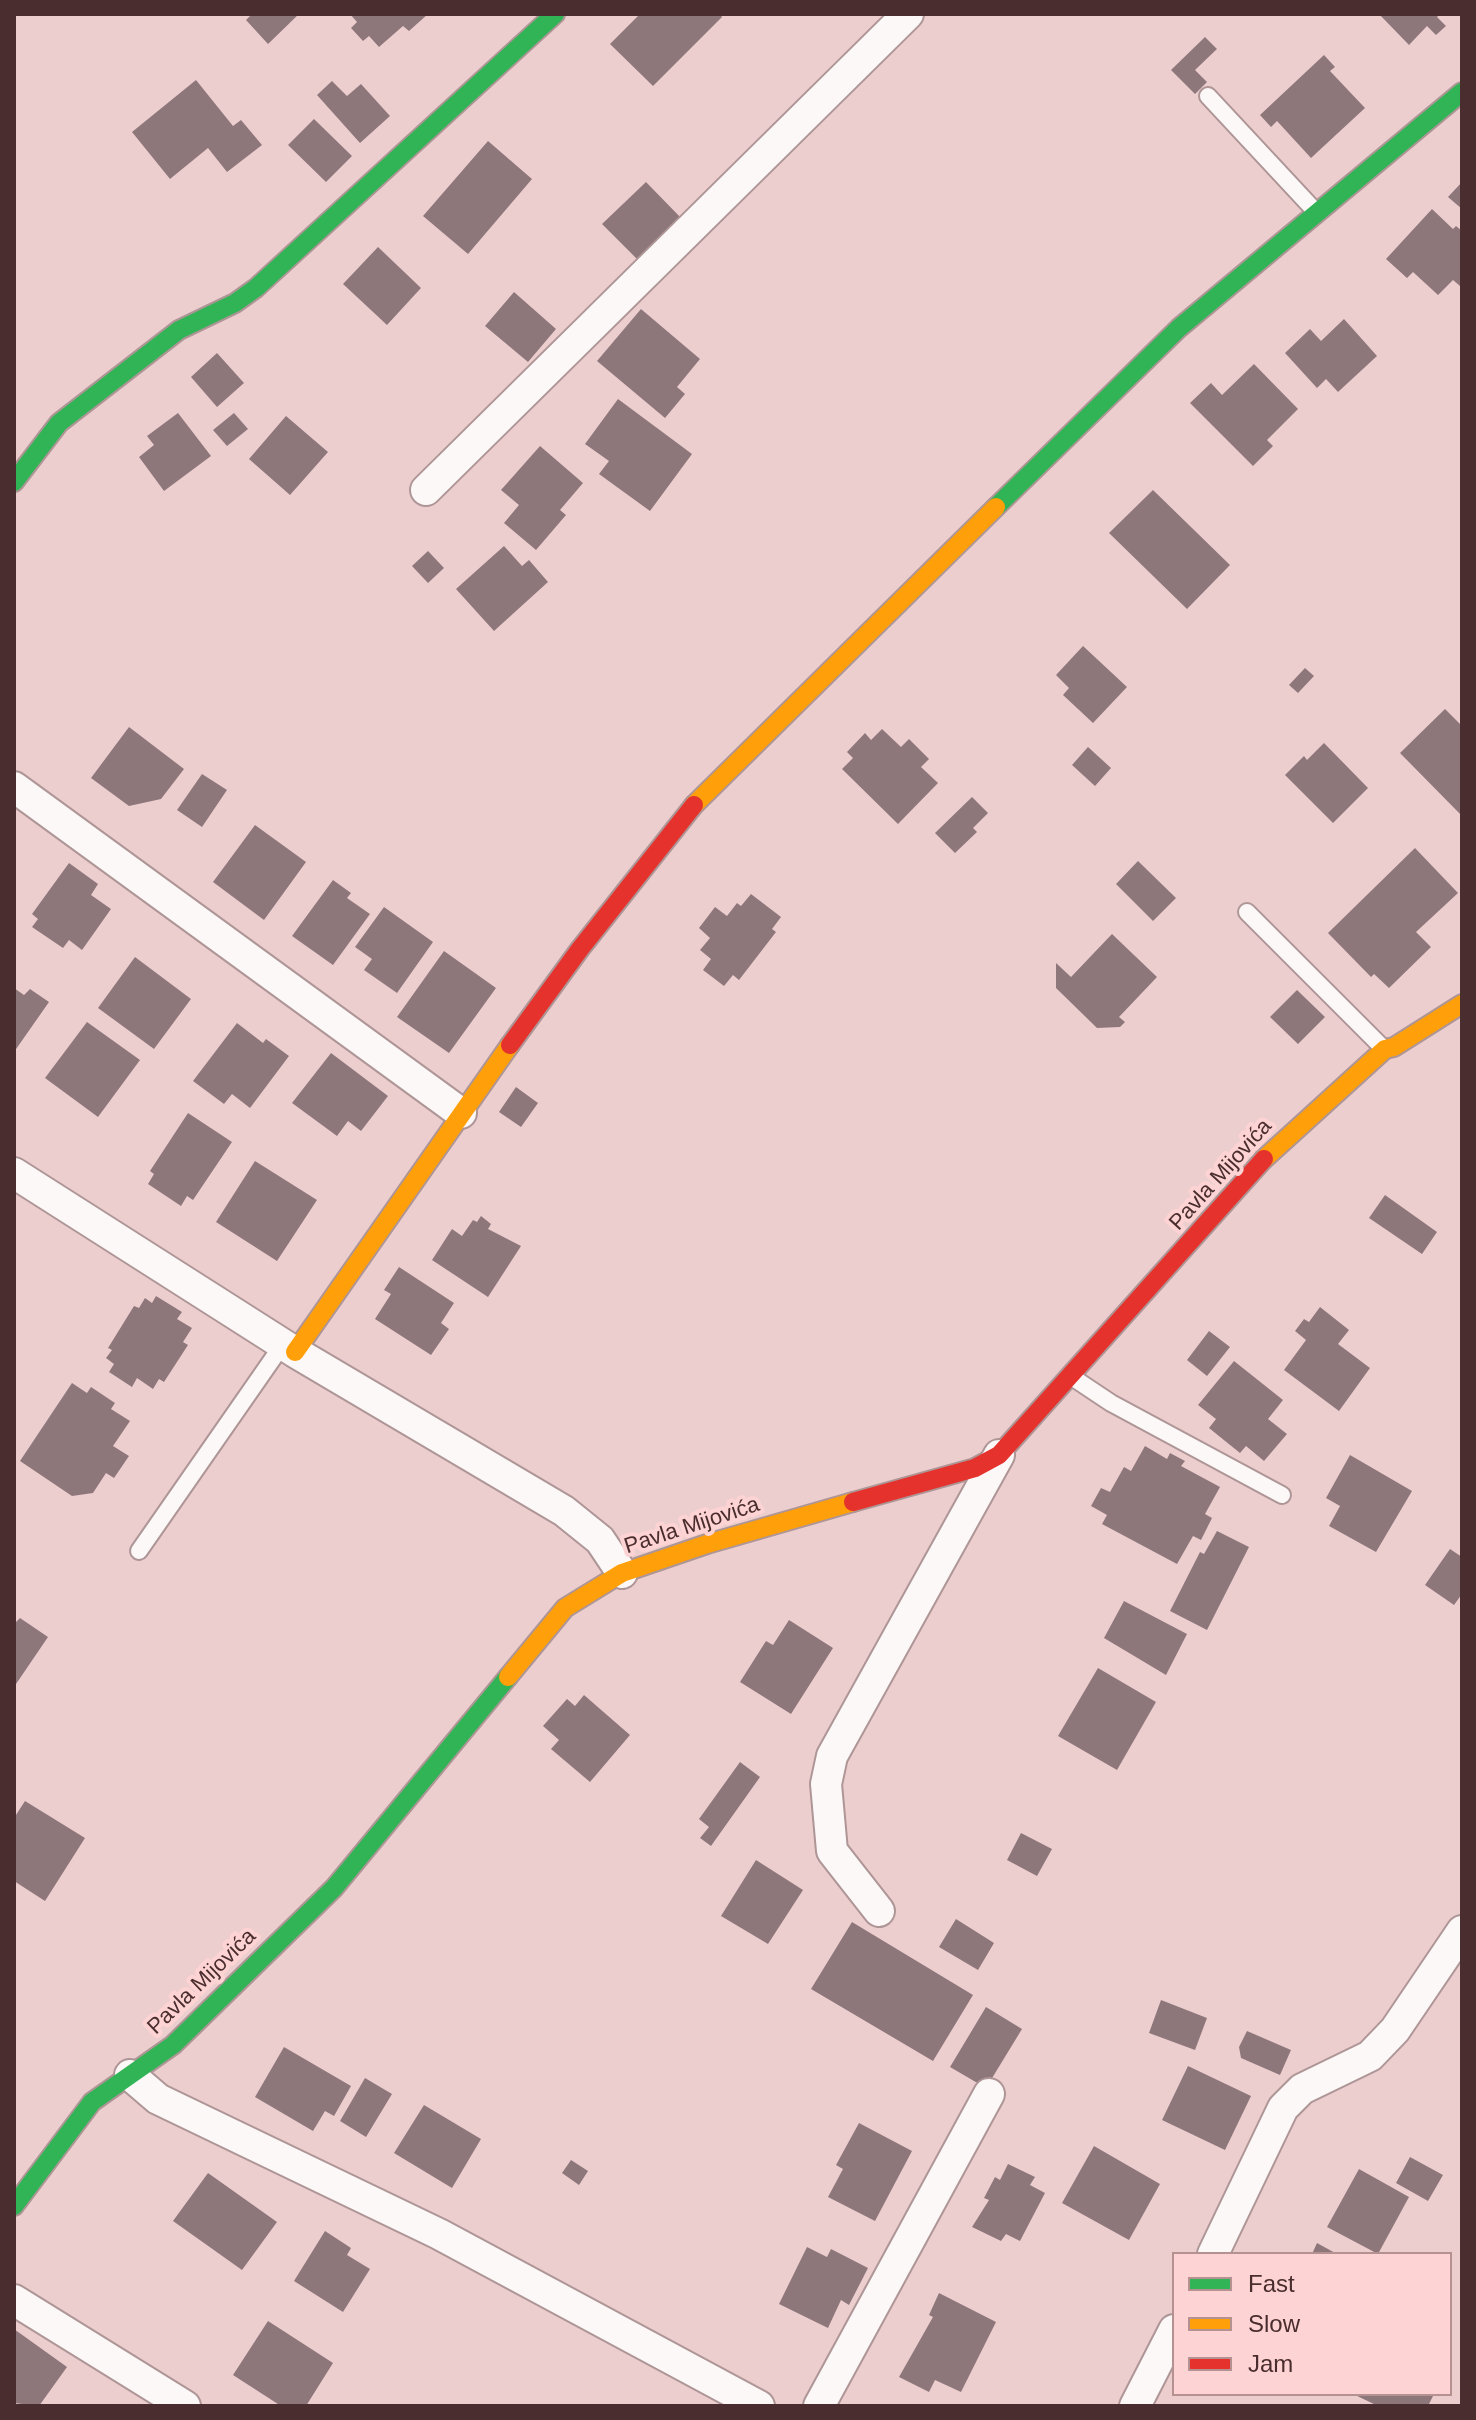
<!DOCTYPE html>
<meta charset="utf-8">
<style>
body{margin:0}
#map{position:relative;width:1476px;height:2420px;overflow:hidden;background:#edcecf;font-family:Helvetica,sans-serif}
canvas{display:block}
.frame{position:absolute;inset:0;border:16px solid #4a2e2f;pointer-events:none}
.legend{position:absolute;left:1172px;top:2252px;width:280px;height:144px;box-sizing:border-box;background:#fed3d3;border:2px solid #b69191;margin:0;padding:10px 14px;list-style:none;font-size:24px;color:#4a2e2f}
.legend li{display:flex;align-items:center;gap:16px;height:40px}
.legend b{width:40px;border:2px solid #b69191}
</style>
<div id="map">
<canvas width="1476" height="2420"></canvas>
<div class="frame"></div>
<ul class="legend">
<li><b style="height:10px;background:#30b455"></b>Fast</li>
<li><b style="height:10px;background:#ff9f0a"></b>Slow</li>
<li><b style="height:10px;background:#e5322d"></b>Jam</li>
</ul>
</div>
<script>
const context = document.querySelector('canvas').getContext('2d');
context.lineJoin = 'round';
function fillPath(path, color) { context.fillStyle = color; context.fill(path, 'evenodd'); }
const toPath = rows => new Path2D(rows.map(r => 'M' + r).join(''));
function trace(path, color, width, dash) { context.strokeStyle = color; context.lineWidth = width; context.lineCap = dash ? 'butt' : 'round'; context.setLineDash(dash || []); context.stroke(path); }
function drawText(font, color, halo, rows, align = 'center') {
  context.font = font + ' Helvetica,sans-serif'; context.lineWidth = 8; context.setLineDash([]); context.textBaseline = 'middle'; context.strokeStyle = halo; context.fillStyle = color; for (const [text, x, y, turn = 0] of rows) {
    context.save(); context.translate(x, y); context.rotate((+turn || 0) * Math.PI / 180); context.textAlign = isNaN(turn) ? turn : align; if (halo) context.strokeText(text, 0, 0); context.fillText(text, 0, 0); context.restore();
  }
}
fillPath(toPath([
 [252,14,299,14,268,44,246,20],
 [350,14,428,14,409,31,403,26,379,47,369,36,363,41,351,28,357,22],
 [640,14,720,14,722,17,653,86,610,44],
 [1379,14,1440,14,1437,17,1446,26,1436,35,1427,26,1409,45],
 [1205,37,1217,49,1195,70,1207,82,1195,94,1171,70],
 [1324,55,1335,67,1330,71,1365,108,1311,158,1277,121,1271,127,1260,115],
 [196,80,233,126,241,120,262,145,227,172,208,148,170,179,132,132],
 [332,81,347,96,361,84,390,116,360,143,317,95],
 [314,119,352,156,326,182,288,145],
 [488,141,532,179,468,254,423,216],
 [646,182,682,219,639,261,602,224],
 [1462,182,1462,209,1448,197],
 [1432,209,1453,229,1456,226,1462,231,1462,284,1460,286,1453,280,1438,295,1413,272,1407,278,1386,259],
 [378,247,421,288,387,325,343,284],
 [514,292,556,329,528,362,485,326],
 [641,309,700,359,677,387,685,394,665,418,597,361],
 [1344,319,1377,356,1338,392,1326,379,1317,388,1285,353,1310,329,1321,341],
 [217,353,244,383,217,407,191,377],
 [1254,364,1298,409,1267,440,1273,446,1253,466,1190,403,1211,383,1222,395],
 [618,399,692,454,650,511,599,474,609,461,585,444],
 [178,413,211,456,164,491,139,457,154,445,147,436],
 [234,413,248,429,227,446,213,430],
 [286,416,328,452,290,495,249,459],
 [540,446,583,483,560,510,566,515,536,550,504,523,519,505,501,490],
 [1153,490,1230,565,1187,609,1109,533],
 [504,546,522,566,529,560,548,582,494,631,456,589],
 [428,551,444,568,428,583,412,566],
 [1083,646,1127,687,1093,723,1063,695,1069,688,1056,675],
 [1305,668,1314,676,1298,693,1289,685],
 [1445,709,1462,726,1462,816,1400,753],
 [129,727,184,769,161,799,129,806,91,778],
 [882,729,901,747,909,739,929,759,921,767,938,783,898,824,842,769,853,758,847,752,865,733,871,740],
 [1324,743,1368,788,1333,823,1285,775,1304,756,1307,760],
 [1088,747,1111,768,1095,786,1072,765],
 [202,774,227,790,202,827,177,810],
 [972,797,988,813,973,828,977,832,955,853,935,833],
 [255,825,306,862,264,920,213,882],
 [1415,848,1458,893,1416,932,1431,947,1389,988,1374,974,1371,977,1328,933],
 [1138,861,1176,898,1153,921,1116,884],
 [69,863,98,884,91,895,111,909,82,950,69,940,63,948,32,927,38,919,32,914],
 [333,880,351,893,347,898,370,914,333,965,292,936],
 [751,894,781,917,772,929,776,932,739,980,733,975,724,986,703,970,711,959,700,950,710,938,699,928,715,907,727,916,737,903,741,906],
 [384,907,433,942,397,993,364,970,372,959,355,947],
 [1112,934,1157,977,1119,1017,1125,1022,1120,1027,1097,1028,1056,988,1056,963,1071,977],
 [444,951,496,988,449,1053,397,1017],
 [135,957,191,999,154,1049,98,1008],
 [14,988,24,995,30,989,49,1002,14,1052],
 [1297,990,1325,1017,1298,1044,1270,1017],
 [87,1022,140,1060,98,1117,45,1078],
 [237,1023,263,1043,266,1039,289,1056,250,1108,232,1094,224,1104,193,1081],
 [331,1053,388,1096,361,1131,348,1121,337,1136,292,1103],
 [516,1087,538,1103,521,1127,499,1112],
 [188,1113,232,1142,193,1200,187,1196,181,1206,148,1184,154,1174,150,1171],
 [255,1161,317,1200,277,1261,216,1222],
 [1385,1195,1437,1232,1422,1254,1369,1218],
 [481,1216,491,1224,488,1229,521,1246,488,1297,432,1260,452,1229,462,1236,473,1220,477,1222],
 [399,1267,454,1303,441,1323,449,1329,431,1355,375,1319,391,1294,384,1290],
 [156,1296,182,1312,177,1319,192,1328,183,1342,188,1345,164,1382,159,1379,153,1389,137,1378,132,1387,109,1372,114,1364,106,1358,112,1350,108,1348,134,1306,139,1308,145,1298,152,1303],
 [1320,1307,1349,1330,1338,1344,1370,1368,1339,1411,1284,1370,1306,1340,1295,1331,1304,1319,1309,1322],
 [1209,1331,1230,1347,1207,1376,1187,1360],
 [1234,1361,1283,1400,1268,1419,1287,1434,1264,1461,1246,1446,1240,1453,1209,1428,1216,1419,1198,1405],
 [72,1383,87,1393,91,1387,115,1403,111,1409,130,1421,113,1446,129,1456,114,1478,106,1473,93,1493,72,1496,20,1461],
 [1145,1446,1167,1459,1170,1453,1185,1461,1181,1466,1220,1487,1205,1514,1212,1518,1201,1540,1193,1536,1177,1564,1102,1524,1107,1515,1091,1506,1101,1488,1110,1492,1124,1467,1131,1471],
 [1350,1455,1412,1491,1376,1552,1329,1526,1340,1506,1326,1498],
 [1217,1531,1249,1547,1207,1630,1170,1611,1200,1552,1204,1554],
 [1450,1549,1462,1557,1462,1594,1454,1605,1425,1585],
 [1124,1601,1187,1634,1166,1675,1104,1638],
 [20,1618,48,1637,14,1687,14,1624],
 [789,1620,833,1648,791,1714,740,1682,766,1641,773,1645],
 [1098,1668,1156,1702,1117,1770,1058,1736],
 [584,1695,630,1735,590,1782,551,1749,559,1740,543,1726,567,1699,575,1706],
 [740,1762,760,1777,711,1846,700,1838,709,1827,699,1819],
 [25,1801,85,1838,45,1901,14,1881,14,1818],
 [1021,1833,1052,1849,1037,1876,1007,1860],
 [756,1860,803,1890,768,1944,721,1916],
 [956,1919,994,1943,978,1970,939,1947],
 [852,1922,973,1995,933,2061,811,1989],
 [1161,2000,1207,2018,1195,2050,1149,2033],
 [986,2007,1022,2029,986,2088,950,2067],
 [1247,2031,1291,2050,1280,2075,1241,2058,1239,2047],
 [284,2047,351,2086,334,2116,325,2111,313,2131,255,2097],
 [1188,2066,1251,2096,1225,2150,1162,2120],
 [365,2078,392,2094,366,2137,340,2121],
 [424,2105,481,2139,452,2188,394,2153],
 [859,2123,912,2151,875,2221,828,2197,843,2169,836,2165],
 [1094,2146,1160,2184,1129,2240,1062,2203],
 [1410,2157,1443,2175,1428,2201,1396,2183],
 [571,2160,588,2171,579,2185,562,2173],
 [1008,2164,1035,2177,1030,2185,1045,2193,1020,2241,1006,2234,1001,2241,972,2227,989,2200,984,2198,995,2177,1000,2180],
 [1359,2169,1409,2197,1378,2254,1327,2227],
 [208,2173,277,2222,242,2270,173,2221],
 [325,2231,351,2248,347,2255,370,2269,343,2312,294,2281],
 [1317,2243,1337,2254,1312,2254],
 [807,2247,827,2257,831,2249,868,2268,849,2305,841,2300,828,2328,779,2304],
 [939,2293,996,2322,961,2392,935,2380,929,2392,899,2377,933,2317,929,2315],
 [268,2321,333,2363,306,2406,281,2406,233,2375],
 [14,2329,67,2367,39,2406,14,2403],
 [1353,2394,1434,2394,1428,2406,1378,2406]
]), '#8e777b');
const lane = toPath([
 [1208,96,1317,213],
 [1247,912,1383,1048],
 [1072,1377,1111,1403,1282,1495],
 [139,1551,283,1344]
]);
const street = toPath([
 [426,490,908,14],
 [14,787,461,1113],
 [14,1173,295,1352,564,1511,600,1540,622,1573],
 [879,1911,832,1851,826,1784,832,1756,999,1455],
 [130,2075,158,2099,439,2234,759,2406],
 [1213,2254,1283,2108,1302,2089,1370,2056,1395,2030,1462,1931],
 [14,2300,185,2406],
 [819,2406,989,2094],
 [1135,2406,1174,2330]
]);
const fast = toPath([
 [14,482,59,423,179,330,235,303,256,288,555,14],
 [996,507,1179,328,1462,92],
 [14,2206,92,2102,173,2045,334,1888,508,1677]
]);
const slow = toPath([
 [694,805,996,507],
 [1264,1159,1385,1049,1394,1047,1462,1004],
 [295,1352,510,1045],
 [508,1677,565,1608,622,1573,707,1544,853,1502]
]);
const jam = toPath([
 [510,1045,580,949,694,805],
 [853,1502,975,1468,999,1455,1264,1159]
]);
trace(lane, '#ae9596', 20);
trace(street, '#ae9596', 34);
trace(fast, '#ae9596', 22);
trace(slow, '#ae9596', 22);
trace(jam, '#ae9596', 22);
trace(lane, '#fcf8f8', 16);
trace(street, '#fcf8f8', 30);
trace(fast, '#30b455', 18);
trace(slow, '#ff9f0a', 18);
trace(jam, '#e5322d', 18);
drawText('22px', '#4a2e2f', '#fed3d3', [
 ["Pavla Mijovića",1221,1175,-48],
 ["Pavla Mijovića",692,1526,-18],
 ["Pavla Mijovića",202,1982,-44]
]);
</script>
